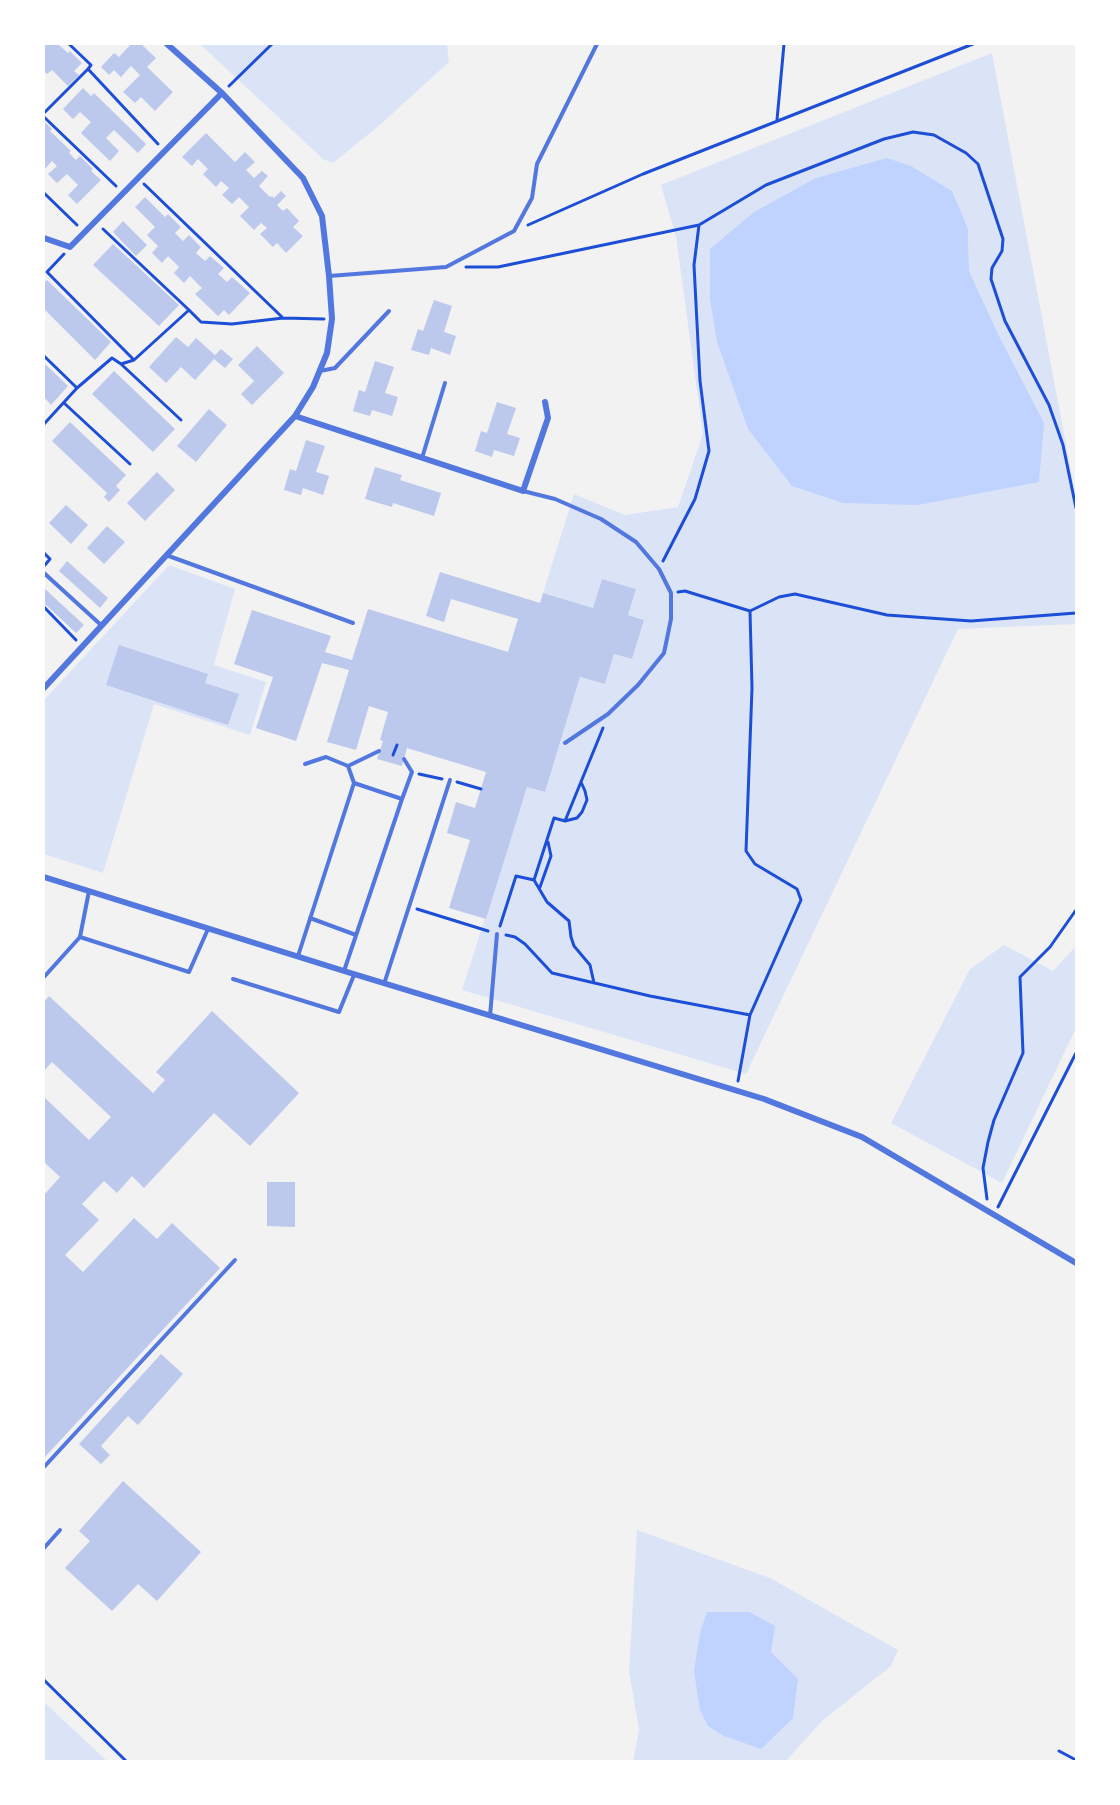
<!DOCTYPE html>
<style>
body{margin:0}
#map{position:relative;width:1120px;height:1805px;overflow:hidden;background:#f2f2f2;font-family:"Libre Baskerville",serif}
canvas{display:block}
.frame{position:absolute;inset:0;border:45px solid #fff;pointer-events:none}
</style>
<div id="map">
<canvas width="1120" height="1805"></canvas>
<div class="frame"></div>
</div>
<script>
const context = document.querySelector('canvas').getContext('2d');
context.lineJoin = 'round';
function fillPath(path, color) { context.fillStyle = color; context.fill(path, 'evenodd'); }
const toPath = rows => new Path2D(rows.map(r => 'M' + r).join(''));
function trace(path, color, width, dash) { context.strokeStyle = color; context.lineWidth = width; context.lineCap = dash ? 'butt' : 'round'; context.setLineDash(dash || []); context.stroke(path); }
fillPath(toPath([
 [200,44,447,44,449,62,381,124,333,163,323,159],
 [992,53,1076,497,1076,624,958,629,746,1074,462,990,527,787,545,792,580,677,605,684,614,654,632,659,644,620,628,615,636,589,602,579,593,608,543,593,574,494,625,515,678,507,703,434,676,237,661,185],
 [887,158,968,229,969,271,1001,340],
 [169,565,235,589,214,665,266,682,250,735,154,704,103,873,44,854,44,700],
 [1004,945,1053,971,1076,946,1076,1028,1002,1183,891,1123,970,969],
 [637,1530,770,1578,898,1650,891,1666,822,1721,786,1761,633,1762,639,1729,629,1672],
 [44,1702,107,1761,44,1761]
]), '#dbe4f7');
fillPath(toPath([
 [887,158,911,166,952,191,968,229,969,271,1001,340,1044,423,1039,482,918,505,843,503,792,486,748,429,717,342,710,299,710,249,754,212,816,178],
 [707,1612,749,1612,775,1626,771,1652,798,1679,793,1718,761,1749,724,1736,708,1726,700,1710,694,1671,700,1633]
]), '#bfd3fe');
fillPath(toPath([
 [44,44,60,44,59,45,68,53,70,51,82,63,74,71,79,75,68,86,52,70,47,74,44,71],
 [131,44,141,44,156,58,147,67,173,92,155,111,141,97,135,103,123,92,140,75,131,66,121,77,114,70,109,75,101,67,114,53,119,57],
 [83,88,91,96,94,93,146,144,138,153,114,130,106,138,119,151,110,161,81,133,91,122,80,112,73,119,63,109],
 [44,121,52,129,50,131,71,151,69,153,76,160,80,156,93,169,91,171,101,180,77,204,68,195,78,185,67,174,57,183,48,174,57,166,52,161,44,170],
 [206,133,235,162,245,152,255,162,246,170,254,178,262,171,268,176,259,186,270,197,272,196,274,198,281,191,286,196,277,205,283,211,287,208,299,221,293,227,303,236,286,253,277,243,273,247,260,234,267,228,261,223,254,230,240,216,249,207,239,197,232,204,222,195,229,188,221,181,216,187,203,174,208,169,198,159,192,166,182,157],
 [145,197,165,217,168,214,181,227,175,233,183,241,189,235,201,247,196,253,205,261,210,256,224,268,218,274,227,282,232,277,250,293,229,315,224,310,218,316,195,294,202,288,190,276,184,283,174,273,179,267,168,256,162,263,152,253,158,246,147,235,155,227,135,207],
 [123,221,147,245,136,256,113,232],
 [113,244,179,305,159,326,93,265],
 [47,280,111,342,95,360,44,309,44,283],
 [434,300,452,306,444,332,456,336,450,355,431,348,429,355,411,350,418,329,423,331],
 [176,337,188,347,196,338,215,355,221,349,233,359,225,368,214,359,195,380,181,367,166,383,149,367],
 [257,346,284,373,252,405,241,394,254,381,238,365],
 [375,361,394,367,385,393,398,397,392,416,372,410,370,416,353,411,359,390,365,392],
 [44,363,68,386,51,405,44,397],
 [114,371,175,429,153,452,92,394],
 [497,402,516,408,507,434,520,438,514,456,494,450,492,457,475,451,481,431,487,433],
 [209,409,227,425,196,462,177,446],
 [70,422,126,475,116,486,120,490,109,502,104,497,107,493,52,441],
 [306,440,325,446,316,472,329,476,323,495,303,488,301,495,284,490,290,469,296,471],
 [375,467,402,475,400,480,441,493,434,516,393,503,392,507,365,499],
 [157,472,175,490,145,521,127,503],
 [66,505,88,525,71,544,49,523],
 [107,526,125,542,104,564,87,548],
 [67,561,108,598,100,608,59,571],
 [440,572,540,603,543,593,593,608,602,579,636,589,628,615,644,620,632,659,614,654,605,684,580,677,545,792,527,787,486,919,449,908,470,840,447,833,456,802,475,808,486,772,407,748,402,766,377,759,383,741,380,740,388,712,369,706,356,750,327,742,349,670,322,663,296,741,256,728,273,677,234,664,252,610,331,636,325,652,352,660,368,609,508,652,518,619,451,599,444,622,426,616],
 [44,588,84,625,76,633,44,603],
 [119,645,208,674,205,683,239,694,228,725,106,685],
 [49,996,153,1093,165,1080,156,1072,212,1011,299,1093,250,1146,214,1113,144,1188,132,1176,117,1193,104,1181,82,1204,99,1220,65,1255,83,1272,134,1218,157,1239,172,1223,220,1268,44,1458,44,1195,60,1177,44,1162,44,1097,89,1140,111,1117,52,1062,44,1071,44,1002],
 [267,1182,295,1182,295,1227,267,1226],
 [161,1354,183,1374,138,1425,128,1416,101,1446,110,1455,101,1464,79,1444],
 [123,1481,201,1552,157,1601,138,1584,112,1611,65,1568,90,1541,79,1531]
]), '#bdc9ec');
trace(toPath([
 [69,44,91,65,88,69,158,144],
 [229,86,272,44],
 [44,113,88,69],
 [44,117,116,186],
 [777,120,784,44],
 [144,184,282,317],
 [44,193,77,225],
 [528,225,643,174,973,44],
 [103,229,189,310],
 [64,254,47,272,134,360],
 [466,267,498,267,699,225,766,185,884,139,913,132,934,135,966,153,978,164,1003,239,1002,251,992,268,991,279,1005,321,1049,405,1063,445,1076,508],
 [44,356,77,388],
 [121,364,181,420],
 [64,403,130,464],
 [44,424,77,388,112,358,121,364,134,360,189,310,201,322,232,324,283,318,324,319],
 [44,553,50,559,45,565],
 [663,561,695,499,709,451,700,381,694,265,699,225],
 [678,592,685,591,750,611,779,597,795,594,887,615,971,621,1076,613],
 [44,607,76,640],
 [393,755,397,745],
 [419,774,442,779],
 [457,782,481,789],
 [565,821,577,818,582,812,587,800,585,791,581,782],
 [534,880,547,902,569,921,571,937,574,946,590,965,594,983],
 [540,887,551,856,548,842],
 [417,909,488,931],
 [500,926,516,876,534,880,554,818,565,821,603,728],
 [506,935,515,937,525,944,552,973,650,996,750,1015,801,900,797,889,755,864,746,851,752,688,750,611],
 [738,1081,750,1015],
 [987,1199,983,1168,988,1142,994,1120,1023,1053,1020,977,1050,947,1076,910],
 [998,1207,1076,1053],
 [44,1680,127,1762],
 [1059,1751,1076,1760]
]), '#1d4ed8', 3);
trace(toPath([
 [329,276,446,267,514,231,532,198,537,164,597,44],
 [320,371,335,368,389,311],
 [422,458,445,383],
 [523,491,555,499,601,519,636,542,659,569,671,593,671,619,664,653,638,685,608,714,565,743],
 [166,555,353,623],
 [44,573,101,625],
 [305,764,326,757,348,766,354,783],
 [348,766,379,751],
 [402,799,412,772,404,759],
 [310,918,356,935],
 [80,937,189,972,208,929],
 [298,956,354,783,402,799,344,971],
 [44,977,80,937,89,891],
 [233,979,339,1012,354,975],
 [384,984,450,780],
 [490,1016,497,934],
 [44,1467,235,1260],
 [44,1548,60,1530]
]), '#5277de', 4);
trace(toPath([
 [44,238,70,247,222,93],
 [295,416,523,491,548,418,545,402],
 [44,688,295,416,313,387,327,353,332,319,329,276,322,216,303,178,222,93,167,44],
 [44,877,344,971,764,1099,862,1137,1076,1263]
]), '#5277de', 6);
</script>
